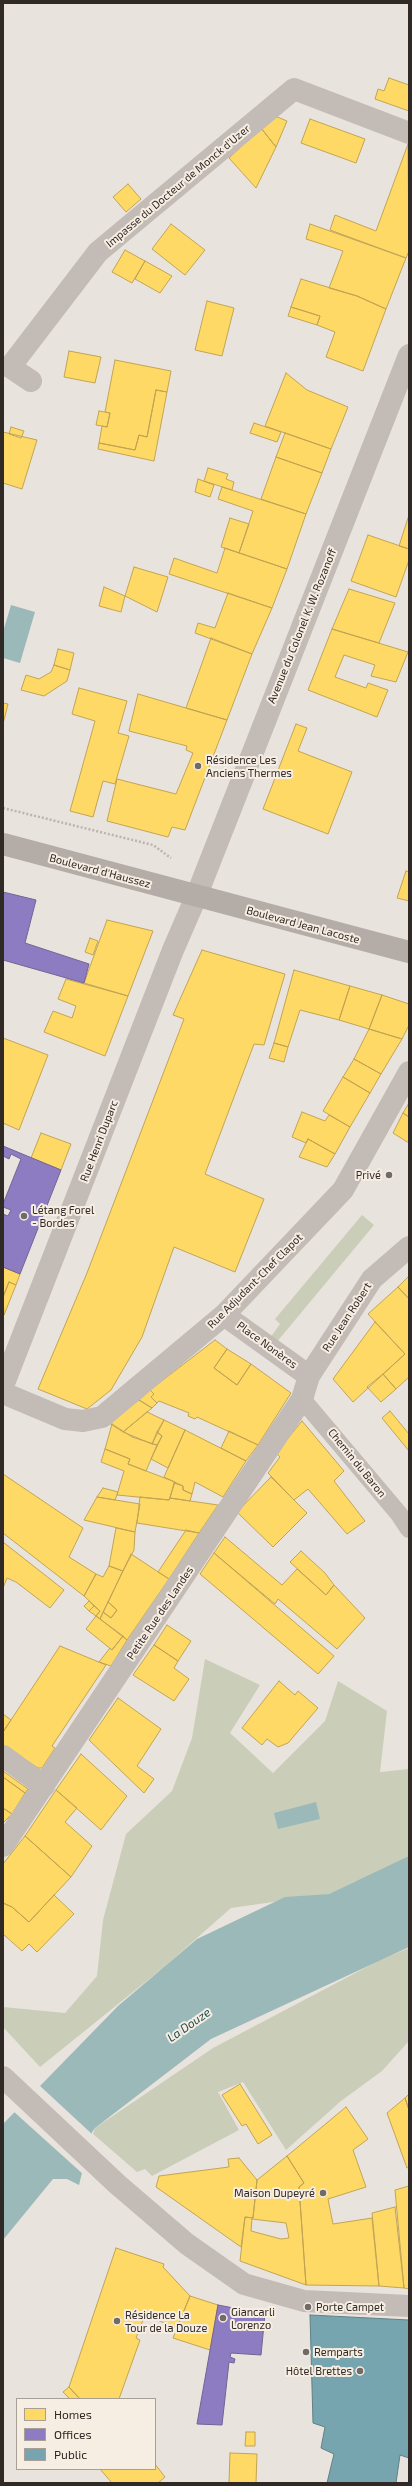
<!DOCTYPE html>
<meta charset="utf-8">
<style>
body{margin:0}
#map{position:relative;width:412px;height:2486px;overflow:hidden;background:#e9e3dd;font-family:"Exo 2",sans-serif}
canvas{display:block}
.frame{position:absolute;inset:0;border:4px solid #312926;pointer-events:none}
.legend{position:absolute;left:16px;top:2398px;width:140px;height:72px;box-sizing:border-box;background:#f7eee3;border:1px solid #a89f97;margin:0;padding:5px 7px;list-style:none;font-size:12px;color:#312926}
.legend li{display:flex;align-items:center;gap:8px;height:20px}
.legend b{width:20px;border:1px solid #a89f97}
</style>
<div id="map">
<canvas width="412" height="2486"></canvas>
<div class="frame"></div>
<ul class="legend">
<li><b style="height:11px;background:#ffd966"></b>Homes</li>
<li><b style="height:11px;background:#8e7cc3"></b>Offices</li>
<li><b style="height:11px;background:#76a5af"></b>Public</li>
</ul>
</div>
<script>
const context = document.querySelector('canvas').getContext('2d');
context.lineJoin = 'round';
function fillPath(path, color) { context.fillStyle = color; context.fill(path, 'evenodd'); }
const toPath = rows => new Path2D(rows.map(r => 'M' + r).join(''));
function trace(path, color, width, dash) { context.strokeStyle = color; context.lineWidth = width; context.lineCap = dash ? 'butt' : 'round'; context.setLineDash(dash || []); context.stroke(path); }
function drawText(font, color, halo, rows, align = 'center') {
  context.font = font + ' "Exo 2",sans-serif'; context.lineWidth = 4; context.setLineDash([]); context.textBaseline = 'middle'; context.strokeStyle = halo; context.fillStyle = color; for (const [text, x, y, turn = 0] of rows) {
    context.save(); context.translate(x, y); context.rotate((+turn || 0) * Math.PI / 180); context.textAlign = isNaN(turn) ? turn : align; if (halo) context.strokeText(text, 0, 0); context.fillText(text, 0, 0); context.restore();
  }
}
fillPath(toPath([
 [362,1215,374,1225,276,1343,270,1338,280,1324,275,1319],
 [205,1659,260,1685,230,1733,273,1773,325,1721,338,1681,387,1711,380,1772,409,1769,409,1857,329,1894,231,1908,164,1967,40,2067,3,2027,3,2007,65,2013,97,1976,103,1920,126,1834,172,1791,192,1738],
 [409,1948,409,2041,382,2071,341,2101,286,2150,243,2082,218,2092,239,2130,152,2176,145,2169,137,2172,93,2134,95,2128,213,2048,380,1960]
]), '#caceb8');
fillPath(toPath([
 [11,605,35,612,20,663,3,658,3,632],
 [316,1802,320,1819,278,1829,274,1813],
 [409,1856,409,1947,211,2039,95,2128,92,2132,79,2185,67,2179,53,2179,3,2240,3,2124,118,2006,197,1939,285,1897,329,1894]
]), '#9bb9b9');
fillPath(toPath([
 [39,2085,93,2135,84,2175,13,2111]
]), '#e9e3dd');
const homes = toPath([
 [389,78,409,85,409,111,375,99,378,89,384,91,389,78],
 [275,116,287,121,276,147,261,128,275,116],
 [310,119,365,139,356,163,301,143,310,119],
 [261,128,276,147,256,188,229,158,261,128],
 [408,144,409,251,406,258,330,230,335,215,376,231,408,144],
 [128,184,141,199,126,212,113,197,128,184],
 [171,224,205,250,185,275,152,249,171,224],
 [310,224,406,258,386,309,357,296,329,288,343,251,306,239,310,224],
 [125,250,145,261,132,283,112,272,125,250],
 [145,261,172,276,160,293,135,279,145,261],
 [301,279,357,296,386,309,363,371,326,357,335,332,317,325,320,316,291,307,301,279],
 [207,301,234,308,222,356,195,350,207,301],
 [291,307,320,316,317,325,288,316,291,307],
 [69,351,101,357,95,383,64,377,69,351],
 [115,360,171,371,167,392,156,390,147,437,139,435,135,450,99,443,102,426,107,427,110,413,105,412,115,360],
 [286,373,307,390,348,407,331,449,265,426,286,373],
 [156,390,167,392,154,461,98,449,99,443,135,450,139,435,147,437,156,390],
 [99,411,110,413,107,427,96,425,99,411],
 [254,423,281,432,277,442,250,433,254,423],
 [11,427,24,431,21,438,9,434,11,427],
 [3,432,37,440,22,489,3,483,3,432],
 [285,433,331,449,322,473,276,457,285,433],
 [276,457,322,473,306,514,261,499,276,457],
 [208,468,228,474,226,479,234,482,232,490,204,481,208,468],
 [198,479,214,485,210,497,195,492,198,479],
 [222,487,306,514,287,569,239,553,253,511,218,499,222,487],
 [409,515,409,549,399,546,409,515],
 [230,518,249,524,239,553,221,547,230,518],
 [368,535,409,549,409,560,396,597,351,581,368,535],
 [225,548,287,569,272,608,169,574,174,558,217,573,225,548],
 [134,567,168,577,157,612,125,596,134,567],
 [104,587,125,596,121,612,99,606,104,587],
 [349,589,395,603,379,643,332,629,349,589],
 [228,593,272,608,252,654,195,633,198,623,215,628,228,593],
 [332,629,408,652,396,682,371,676,375,665,344,655,335,677,366,688,368,683,388,690,377,717,308,690,332,629],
 [211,638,252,654,227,720,186,708,211,638],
 [58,649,74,653,70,670,54,665,58,649],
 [54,665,70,670,67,681,44,696,21,690,26,675,39,679,51,672,54,665],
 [79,688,127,701,118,733,129,736,115,784,103,781,93,817,70,811,95,721,72,714,79,688],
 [138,694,227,720,185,830,172,827,168,837,107,821,117,779,176,794,193,753,186,750,187,746,129,731,138,694],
 [3,703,8,704,3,724,3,703],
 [296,724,307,728,298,751,352,772,328,834,263,809,296,724],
 [406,871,409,872,409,901,397,898,406,871],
 [107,920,153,931,128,996,84,983,107,920],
 [90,938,98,941,93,955,85,952,90,938],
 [202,950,285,974,264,1045,254,1044,205,1174,264,1199,235,1272,174,1247,142,1337,111,1390,87,1409,38,1389,87,1273,184,1019,173,1015,202,950],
 [294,970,350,986,339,1020,300,1010,288,1047,274,1043,294,970],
 [66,979,128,996,105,1056,44,1032,53,1011,72,1018,76,1006,58,999,66,979],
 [350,986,382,995,369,1029,339,1020,350,986],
 [382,995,409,1004,409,1025,402,1039,369,1029,382,995],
 [369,1029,402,1039,381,1074,354,1059,369,1029],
 [3,1038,48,1055,19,1130,3,1123,3,1038],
 [274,1043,288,1047,284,1062,269,1058,274,1043],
 [354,1059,381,1074,370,1093,343,1077,354,1059],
 [343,1077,370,1093,350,1127,323,1111,343,1077],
 [409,1103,409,1117,403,1113,409,1103],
 [302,1112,325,1121,329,1115,350,1127,335,1154,308,1139,306,1143,292,1137,302,1112],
 [403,1113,409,1117,409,1143,393,1133,403,1113],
 [41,1133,71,1144,61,1170,31,1158,41,1133],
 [308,1139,335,1154,327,1167,299,1157,308,1139],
 [3,1267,20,1274,16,1285,9,1282,3,1297,3,1267],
 [409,1276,409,1299,398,1287,409,1276],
 [9,1282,16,1285,4,1315,3,1297,9,1282],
 [398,1287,409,1299,409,1377,396,1389,383,1374,405,1354,368,1314,398,1287],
 [375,1322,405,1354,353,1402,333,1379,375,1322],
 [215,1340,227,1349,214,1368,237,1385,251,1364,291,1393,258,1445,197,1417,195,1419,188,1416,189,1413,159,1401,157,1403,151,1397,154,1394,150,1390,215,1340],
 [227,1349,251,1364,237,1385,214,1368,227,1349],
 [383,1374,396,1389,381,1402,367,1387,383,1374],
 [150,1390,154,1394,151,1397,157,1403,152,1408,139,1400,150,1390],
 [139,1400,152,1408,123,1432,109,1423,139,1400],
 [390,1411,409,1434,409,1451,382,1418,390,1411],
 [147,1412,164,1420,152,1444,123,1432,147,1412],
 [164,1420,185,1430,168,1468,151,1459,162,1436,157,1432,164,1420],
 [302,1421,344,1471,334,1481,365,1521,347,1534,308,1489,294,1500,268,1473,280,1457,276,1453,302,1421],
 [112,1424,132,1437,157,1445,146,1471,128,1464,130,1459,105,1449,112,1424],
 [185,1430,246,1461,223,1497,195,1482,192,1494,183,1490,183,1486,164,1477,185,1430],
 [229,1431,258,1445,246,1461,221,1448,229,1431],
 [157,1432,162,1436,157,1445,152,1444,157,1432],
 [105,1449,130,1459,128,1464,175,1482,169,1500,117,1495,124,1471,101,1462,105,1449],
 [3,1474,83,1528,69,1557,96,1574,84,1596,3,1533,3,1474],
 [271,1477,307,1513,273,1547,237,1512,271,1477],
 [174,1483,183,1486,183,1490,192,1494,190,1501,170,1498,174,1483],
 [103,1488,118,1492,115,1500,97,1497,103,1488],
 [97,1497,140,1504,135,1532,84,1520,97,1497],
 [140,1497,169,1500,170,1498,218,1505,199,1533,137,1523,140,1497],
 [116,1528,135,1532,134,1550,123,1571,109,1566,116,1528],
 [186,1530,199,1533,169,1579,158,1572,186,1530],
 [225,1537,282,1585,297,1569,326,1595,334,1585,365,1618,337,1649,278,1599,275,1604,214,1553,225,1537],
 [3,1542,64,1590,50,1608,16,1582,7,1578,3,1588,3,1542],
 [301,1551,325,1573,334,1585,326,1595,290,1562,301,1551],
 [214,1553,334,1656,318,1674,200,1574,214,1553],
 [131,1554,169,1579,127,1640,100,1619,103,1612,111,1618,117,1610,108,1602,131,1554],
 [109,1566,123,1571,100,1619,96,1616,100,1611,84,1596,96,1574,103,1577,109,1566],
 [89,1601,94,1606,89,1611,84,1606,89,1601],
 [108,1602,117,1610,111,1618,103,1612,108,1602],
 [94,1606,100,1611,96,1616,89,1611,94,1606],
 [96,1616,123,1636,112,1650,86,1629,96,1616],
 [167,1625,191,1641,178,1661,154,1645,167,1625],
 [123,1636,127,1640,111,1666,99,1662,110,1648,112,1650,123,1636],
 [154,1645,178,1661,174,1668,189,1679,174,1701,133,1675,154,1645],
 [60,1646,106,1665,52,1746,55,1748,42,1768,38,1768,3,1745,3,1732,60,1646],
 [279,1681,295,1695,298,1691,318,1708,288,1743,278,1747,267,1739,262,1745,242,1728,279,1681],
 [118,1698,161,1729,137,1766,154,1779,144,1793,89,1740,118,1698],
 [3,1714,11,1720,3,1732,3,1714],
 [81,1754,127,1796,101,1830,56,1790,81,1754],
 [3,1771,28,1789,25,1793,3,1777,3,1771],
 [3,1777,25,1793,12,1814,3,1808,3,1777],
 [56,1790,77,1808,65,1822,92,1846,71,1877,25,1836,56,1790],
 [3,1808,12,1814,3,1823,3,1808],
 [25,1836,71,1877,29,1922,12,1907,3,1903,3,1864,25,1836],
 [54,1895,74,1914,37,1952,29,1944,22,1951,3,1934,3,1903,12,1907,29,1922,54,1895],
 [240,2084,272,2135,258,2144,246,2124,242,2126,222,2095,240,2084],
 [409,2094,409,2110,405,2098,409,2094],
 [405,2098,409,2110,409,2167,407,2168,387,2113,405,2098],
 [346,2107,368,2139,353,2150,366,2187,328,2199,333,2224,372,2218,379,2286,306,2285,299,2187,304,2183,287,2156,346,2107],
 [287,2156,304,2183,299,2187,306,2285,240,2261,245,2217,253,2218,257,2180,287,2156],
 [252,2219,286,2223,289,2238,281,2239,251,2231,252,2219],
 [239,2158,257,2180,253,2218,245,2217,241,2247,156,2187,159,2176,229,2167,228,2159,239,2158],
 [409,2186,409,2289,404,2288,395,2190,409,2186],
 [395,2207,404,2288,379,2286,372,2213,395,2207],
 [116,2248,164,2264,163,2267,190,2296,177,2328,145,2315,136,2338,140,2340,119,2399,80,2399,69,2387,116,2248],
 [190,2296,218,2305,210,2350,173,2338,190,2296],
 [69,2387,80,2399,70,2399,63,2392,69,2387],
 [246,2432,255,2432,255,2446,245,2446,246,2432],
 [230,2453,257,2454,256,2483,229,2483,230,2453],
 [155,2464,165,2477,158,2483,112,2483,100,2469,155,2469,155,2464]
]);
fillPath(homes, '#ffd966');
trace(homes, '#c1a453', 1);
const offices = toPath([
 [3,892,36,900,25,943,89,964,84,983,3,960,3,892],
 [3,1146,61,1170,20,1274,3,1267,3,1214,8,1216,11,1210,3,1207,3,1204,21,1159,11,1154,9,1159,3,1156,3,1146],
 [218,2305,265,2314,261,2355,231,2353,230,2357,235,2359,234,2363,229,2362,222,2425,197,2424,218,2305]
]);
fillPath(offices, '#8e7cc3');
trace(offices, '#726394', 1);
const public = toPath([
 [310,2315,409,2320,409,2458,400,2455,396,2483,327,2483,334,2454,321,2448,325,2427,313,2423,310,2315]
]);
fillPath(public, '#76a5af');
trace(public, '#618086', 1);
trace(toPath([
 [3,808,153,845,171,858]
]), '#bbb4af', 2.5, [2, 2]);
trace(toPath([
 [302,1399,399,1514,409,1529]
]), '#c2bbb6', 18);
trace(toPath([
 [31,381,10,367,98,252,294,89,409,133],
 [224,1315,309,1376],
 [3,1386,173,950,196,897],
 [3,1393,65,1419,83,1421,102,1417,224,1315,343,1190,409,1072],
 [3,1756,44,1786],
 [3,1846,302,1399,309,1376,372,1279,409,1247],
 [3,2077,117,2184,187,2244,244,2284,304,2301,409,2306]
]), '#c2bbb6', 22);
trace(toPath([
 [196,897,409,355]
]), '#c2bbb6', 22);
trace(toPath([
 [3,844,409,952]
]), '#b3aca7', 22);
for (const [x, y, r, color] of [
 [198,766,4,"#716a66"],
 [389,1175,4,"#716a66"],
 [24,1216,4,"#716a66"],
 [323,2193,4,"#716a66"],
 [308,2307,4,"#716a66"],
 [223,2318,4,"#716a66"],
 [117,2321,4,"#716a66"],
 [306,2352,4,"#716a66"],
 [360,2371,4,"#716a66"]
]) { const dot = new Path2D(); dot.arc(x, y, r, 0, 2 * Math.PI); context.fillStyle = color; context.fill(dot); trace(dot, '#f7eee3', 1.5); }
drawText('11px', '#312926', '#f7eee3', [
 ["Impasse du Docteur de Monck d'Uzer",178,186,-40],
 ["Avenue du Colonel K. W. Rozanoff",302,626,-68],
 ["Boulevard d'Haussez",100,871,15],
 ["Boulevard Jean Lacoste",303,925,15],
 ["Rue Henri Duparc",99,1141,-69],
 ["Rue Adjudant-Chef Clapot",255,1281,-45],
 ["Rue Jean Robert",347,1317,-57],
 ["Place Nonères",267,1345,36],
 ["Chemin du Baron",357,1463,51],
 ["Petite Rue des Landes",160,1613,-56]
]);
drawText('11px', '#312926', '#f7eee3', [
 ["Résidence Les",206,760],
 ["Anciens Thermes",206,773],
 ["Privé",381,1175,"right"],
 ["Létang Forel",32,1210],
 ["- Bordes",32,1223],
 ["Maison Dupeyré",315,2193,"right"],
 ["Porte Campet",316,2307],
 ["Giancarli",231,2312],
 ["Lorenzo",231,2325],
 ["Résidence La",125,2315],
 ["Tour de la Douze",125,2328],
 ["Remparts",314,2352],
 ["Hôtel Brettes",352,2371,"right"]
], 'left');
drawText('italic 12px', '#1f4c4f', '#f7eee3', [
 ["La Douze",189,2025,-35]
]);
</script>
